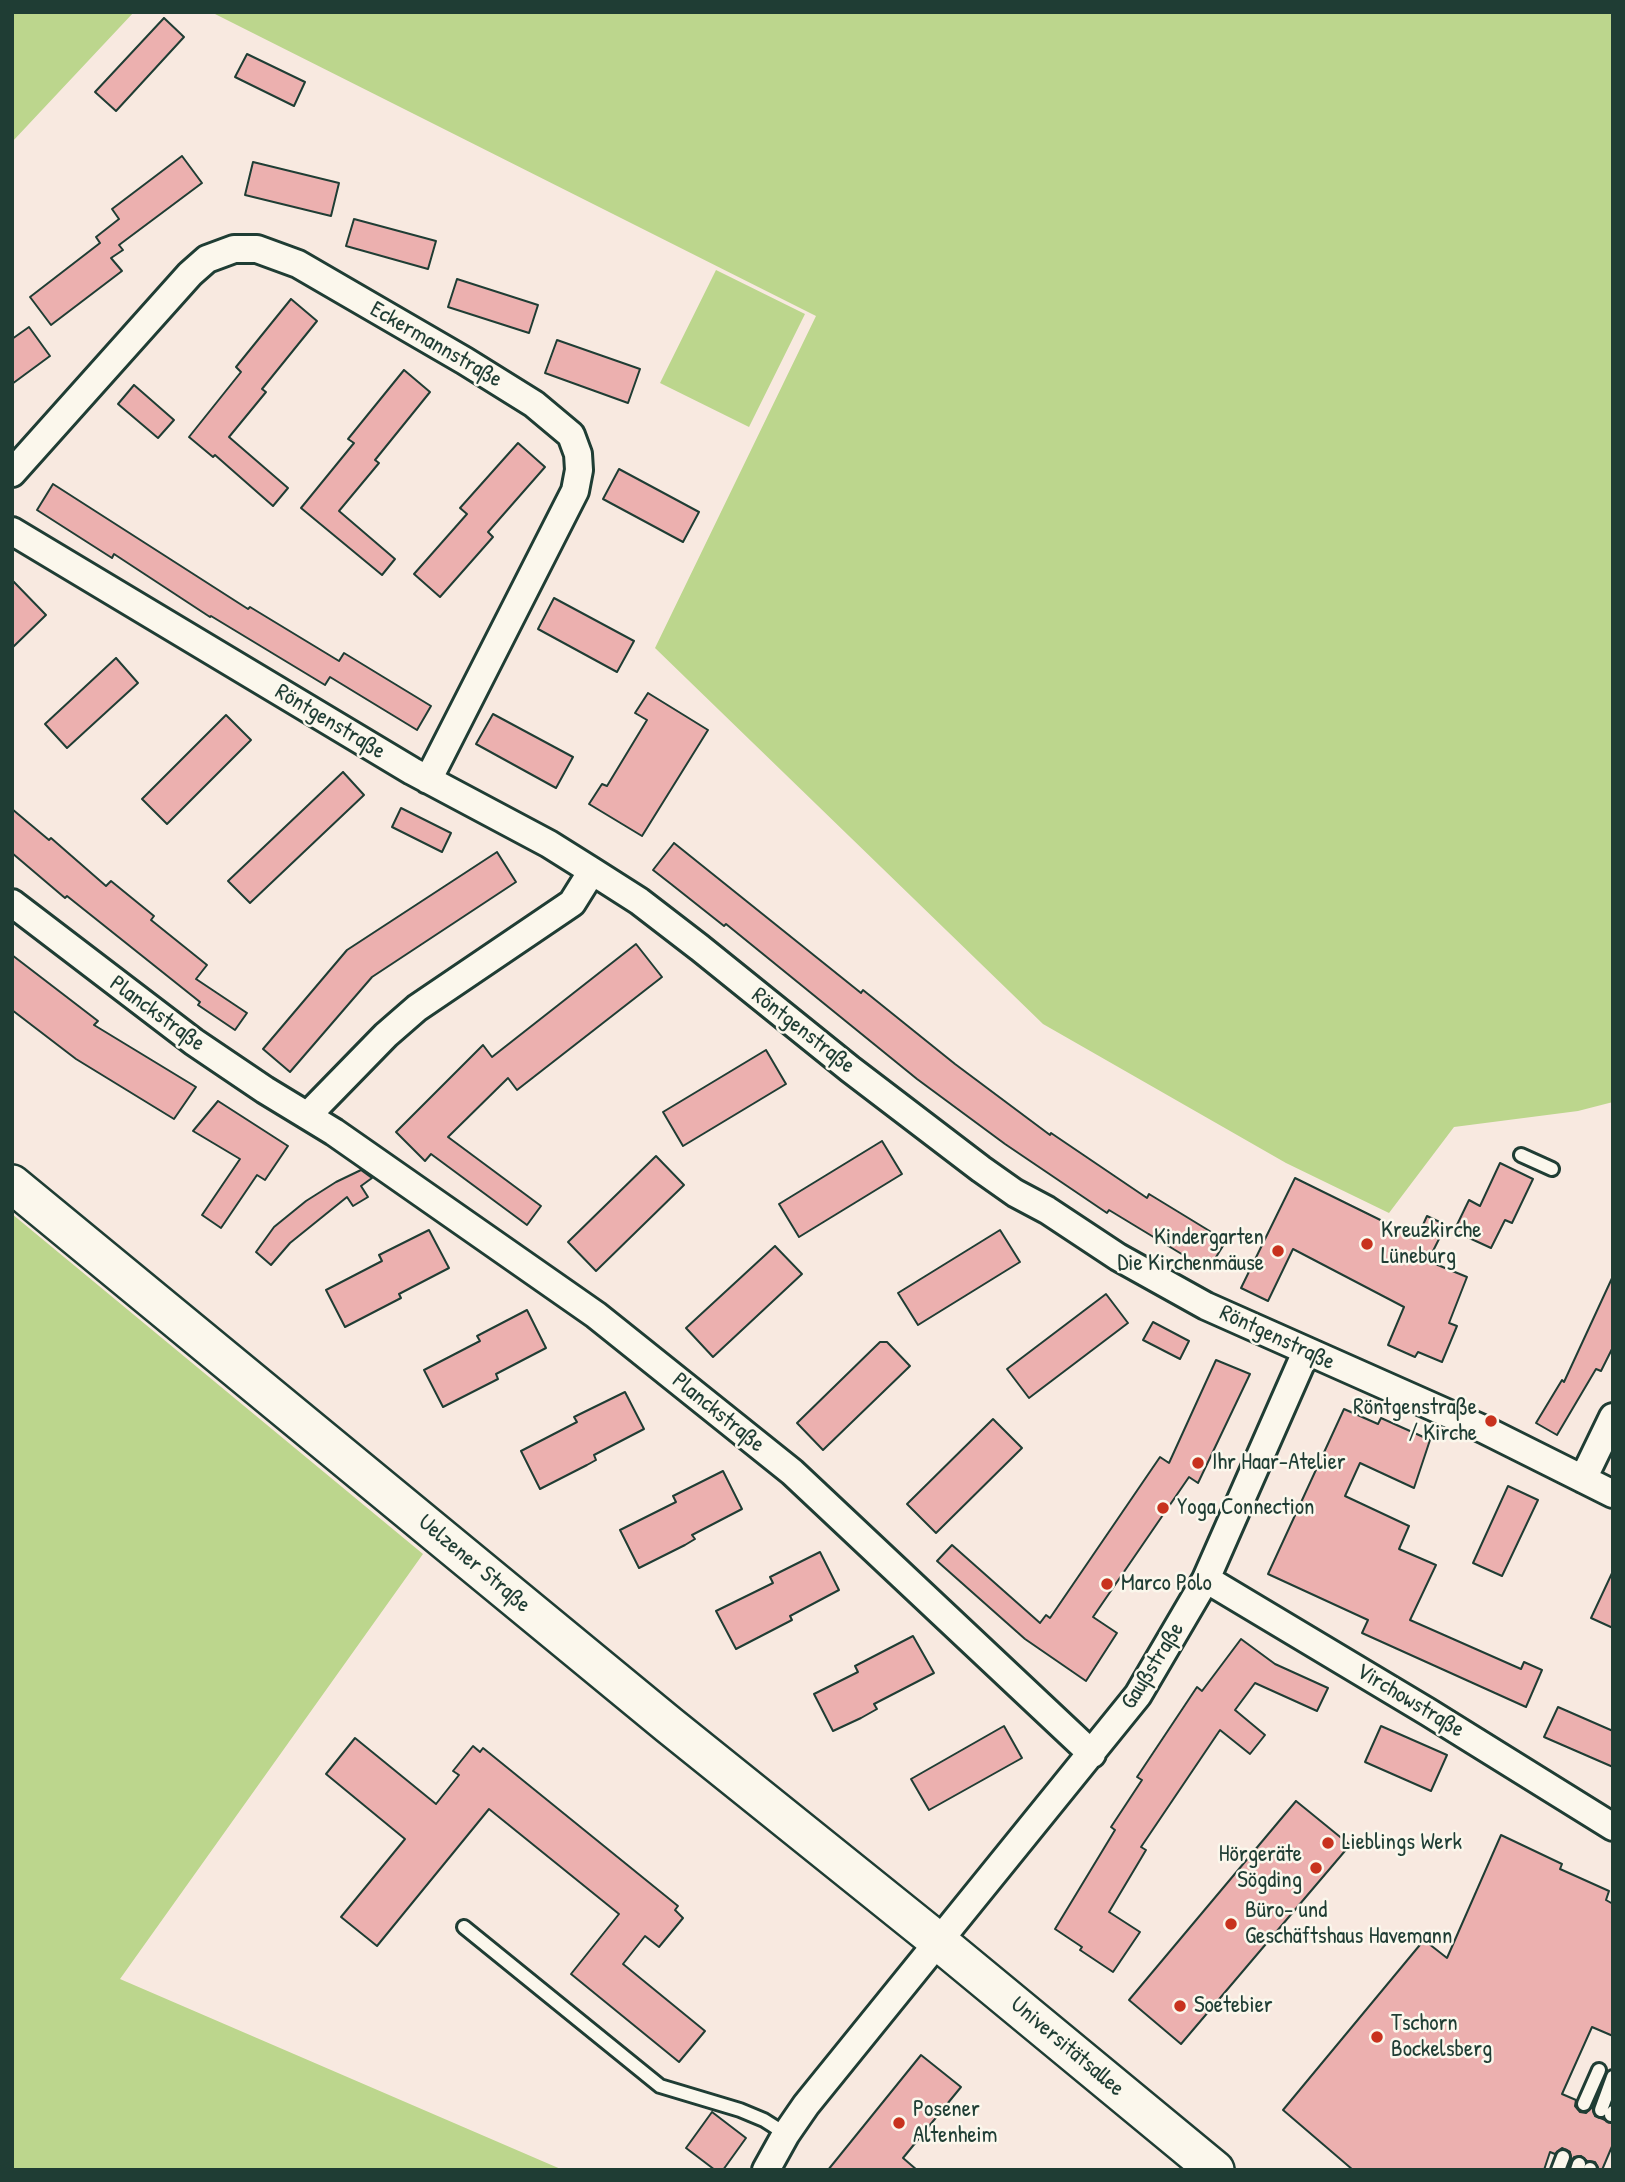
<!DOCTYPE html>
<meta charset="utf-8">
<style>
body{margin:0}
#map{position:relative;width:1625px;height:2182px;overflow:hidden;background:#f8e9e0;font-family:"Patrick Hand",sans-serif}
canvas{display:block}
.frame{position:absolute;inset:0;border:14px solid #1f3d34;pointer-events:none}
</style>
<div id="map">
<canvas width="1625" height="2182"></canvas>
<div class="frame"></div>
</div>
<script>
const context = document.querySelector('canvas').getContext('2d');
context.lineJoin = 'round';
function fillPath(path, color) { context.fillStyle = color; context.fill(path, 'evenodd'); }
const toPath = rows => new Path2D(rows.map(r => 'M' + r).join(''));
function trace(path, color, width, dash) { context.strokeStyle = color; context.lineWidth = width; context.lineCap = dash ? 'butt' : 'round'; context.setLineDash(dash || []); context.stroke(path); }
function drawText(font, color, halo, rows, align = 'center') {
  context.font = font + ' "Patrick Hand",sans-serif'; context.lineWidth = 5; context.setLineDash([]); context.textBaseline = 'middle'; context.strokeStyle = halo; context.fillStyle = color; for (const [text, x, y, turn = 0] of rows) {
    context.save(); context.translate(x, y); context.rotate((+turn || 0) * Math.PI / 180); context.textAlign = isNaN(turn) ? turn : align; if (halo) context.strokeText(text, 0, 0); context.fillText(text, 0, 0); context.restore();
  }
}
fillPath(toPath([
 [12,12,134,12,12,142],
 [211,12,1613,12,1613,1102,1578,1111,1454,1127,1389,1213,1286,1163,1043,1024,655,648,816,316],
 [716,270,805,314,749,427,660,383],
 [12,1214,423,1554,120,1979,563,2170,12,2170]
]), '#bcd68d');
const building = toPath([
 [164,18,184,37,116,111,95,92,164,18],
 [247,54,305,82,294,106,235,77,247,54],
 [182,156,202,183,119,245,123,250,111,258,122,271,51,325,30,297,100,243,96,237,119,219,112,209,182,156],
 [253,162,339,183,331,216,245,195,253,162],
 [354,219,436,241,428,269,346,246,354,219],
 [457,279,538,305,529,333,448,307,457,279],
 [291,299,317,321,262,389,266,392,229,437,288,488,273,506,215,455,213,457,189,437,241,372,236,367,291,299],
 [29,327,50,356,12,384,12,339,29,327],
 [557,340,640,369,628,403,545,373,557,340],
 [404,370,430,392,375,460,379,463,339,511,395,559,382,575,301,508,354,443,348,439,404,370],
 [134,385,174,420,158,438,118,404,134,385],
 [518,443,545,467,488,532,493,537,440,597,414,574,467,514,460,508,518,443],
 [619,469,699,512,683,542,603,499,619,469],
 [53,484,248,609,250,607,339,661,344,653,431,706,417,730,330,677,325,685,211,616,210,617,114,554,112,558,37,510,53,484],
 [12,580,46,615,12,648,12,580],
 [554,598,634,641,617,672,538,629,554,598],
 [116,658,138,683,67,748,45,724,116,658],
 [648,693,708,730,642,836,589,804,602,784,607,786,647,720,635,713,648,693],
 [493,714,573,757,556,788,476,744,493,714],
 [226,715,251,740,167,824,142,799,226,715],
 [343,772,364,795,250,903,228,881,343,772],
 [401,808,451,833,442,852,392,827,401,808],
 [12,809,49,840,51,838,106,886,111,881,154,916,151,920,207,965,196,979,247,1013,235,1030,198,1005,200,1002,67,896,65,898,12,853,12,809],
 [674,843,861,993,863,990,955,1064,1050,1135,1051,1133,1147,1198,1149,1194,1226,1241,1208,1270,1109,1210,1107,1213,1005,1144,917,1079,726,924,724,926,671,884,653,870,674,843],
 [497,852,516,882,372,977,290,1072,263,1049,347,950,497,852],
 [636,944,662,977,517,1090,508,1078,448,1137,541,1206,527,1225,431,1154,425,1161,396,1132,483,1045,492,1057,636,944],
 [12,955,98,1021,94,1025,196,1087,174,1119,76,1059,12,1010,12,955],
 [766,1050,786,1084,683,1146,663,1112,766,1050],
 [218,1101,288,1146,265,1180,257,1175,221,1228,202,1215,240,1159,193,1131,218,1101],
 [882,1141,902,1174,799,1237,779,1204,882,1141],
 [656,1156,684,1185,596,1271,568,1242,656,1156],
 [1500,1163,1533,1179,1512,1223,1505,1220,1491,1248,1454,1231,1469,1200,1480,1206,1500,1163],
 [361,1170,372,1178,361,1186,368,1197,353,1206,347,1197,290,1243,271,1265,256,1252,274,1227,306,1201,336,1182,361,1170],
 [1295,1178,1417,1238,1427,1216,1446,1225,1428,1261,1467,1277,1449,1323,1457,1326,1442,1362,1418,1352,1415,1357,1388,1345,1404,1307,1293,1249,1268,1301,1241,1288,1295,1178],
 [429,1230,449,1268,399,1294,401,1298,345,1327,326,1290,382,1261,379,1255,429,1230],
 [1000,1230,1020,1262,918,1325,898,1293,1000,1230],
 [775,1246,802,1274,713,1357,686,1328,775,1246],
 [1613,1276,1613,1347,1601,1371,1596,1369,1557,1435,1536,1423,1562,1380,1564,1382,1613,1276],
 [1106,1294,1128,1323,1029,1398,1007,1369,1106,1294],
 [527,1310,546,1348,496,1374,498,1379,443,1407,424,1370,480,1341,477,1336,527,1310],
 [1153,1322,1189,1341,1180,1359,1143,1340,1153,1322],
 [880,1342,887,1342,910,1366,823,1450,797,1423,880,1342],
 [1216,1360,1250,1374,1198,1483,1189,1477,1093,1617,1117,1633,1086,1681,1025,1639,937,1561,952,1545,1040,1623,1046,1615,1050,1618,1160,1457,1169,1463,1216,1360],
 [625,1392,644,1429,594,1455,596,1460,587,1465,540,1489,521,1451,577,1422,574,1417,625,1392],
 [1344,1409,1378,1424,1381,1418,1430,1440,1414,1488,1360,1463,1345,1496,1409,1526,1399,1549,1436,1565,1410,1620,1521,1669,1524,1662,1542,1670,1526,1707,1362,1633,1368,1620,1268,1574,1344,1409],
 [993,1419,1022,1448,936,1533,907,1504,993,1419],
 [723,1471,742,1509,692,1535,695,1539,685,1545,639,1568,620,1530,676,1502,673,1496,723,1471],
 [1508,1486,1538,1500,1502,1576,1473,1563,1508,1486],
 [820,1552,839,1590,790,1616,792,1620,736,1649,716,1611,773,1583,770,1577,820,1552],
 [1613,1571,1613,1628,1591,1618,1613,1571],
 [913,1636,934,1673,874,1704,877,1709,861,1718,833,1731,814,1694,858,1672,855,1666,913,1636],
 [1241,1639,1275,1664,1328,1688,1317,1711,1255,1683,1235,1710,1265,1735,1250,1754,1220,1730,1141,1847,1146,1850,1109,1912,1140,1932,1113,1972,1080,1950,1082,1947,1055,1929,1115,1830,1111,1827,1142,1780,1137,1777,1197,1687,1202,1691,1241,1639],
 [1558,1707,1613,1731,1613,1767,1544,1737,1558,1707],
 [1004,1726,1022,1758,929,1810,911,1779,1004,1726],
 [1381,1726,1447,1755,1431,1791,1365,1762,1381,1726],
 [355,1738,436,1804,459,1775,453,1771,473,1746,480,1752,483,1748,678,1906,675,1910,683,1918,659,1947,645,1936,623,1964,705,2031,679,2062,571,1974,619,1914,489,1809,377,1946,341,1917,405,1839,326,1774,355,1738],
 [1296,1801,1350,1845,1181,2044,1129,2000,1296,1801],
 [1501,1835,1562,1864,1560,1869,1609,1891,1606,1900,1613,1904,1613,2036,1592,2027,1562,2094,1576,2100,1575,2106,1580,2112,1586,2113,1592,2107,1595,2116,1613,2123,1613,2144,1602,2170,1599,2170,1595,2162,1587,2161,1581,2156,1574,2157,1571,2161,1570,2152,1562,2148,1555,2154,1550,2152,1544,2170,1353,2170,1283,2110,1424,1940,1447,1958,1501,1835],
 [921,2055,961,2087,903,2158,917,2170,828,2170,921,2055],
 [712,2112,746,2138,723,2170,715,2170,686,2148,712,2112]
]);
fillPath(building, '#ecb0af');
trace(building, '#1f3d34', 2);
const service = toPath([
 [1521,1155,1552,1169],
 [464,1927,660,2086,740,2110,764,2120,786,2134],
 [1584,2104,1599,2070],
 [1601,2110,1613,2077],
 [1611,2115,1613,2112],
 [1558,2170,1563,2157],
 [1577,2170,1579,2164],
 [1590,2170,1590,2169]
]);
const minor = toPath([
 [12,473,190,274,207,259,234,249,257,249,298,264,465,361,534,404,571,435,578,454,579,470,575,491,428,780],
 [12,531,412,771,549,844,592,871,639,901,700,948,850,1069,981,1169,1015,1193,1047,1210,1118,1257,1206,1306,1485,1430,1613,1494],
 [12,903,194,1042,265,1090,334,1132,596,1315,792,1472,1092,1754],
 [308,1115,386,1035,417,1008,572,903,592,871],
 [1583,1479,1613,1417],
 [1206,1579,1428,1712,1613,1827],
 [766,2170,786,2134,806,2105,1138,1695,1206,1579,1306,1352]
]);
const secondary = toPath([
 [12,1184,669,1725,939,1942,1215,2170]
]);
trace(service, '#1f3d34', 18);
trace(minor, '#1f3d34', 32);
trace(secondary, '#1f3d34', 42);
trace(service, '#fbf7ec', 12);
trace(minor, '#fbf7ec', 26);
trace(secondary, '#fbf7ec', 37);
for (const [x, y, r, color] of [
 [1367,1244,7,"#c8321e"],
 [1278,1251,7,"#c8321e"],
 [1491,1421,7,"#c8321e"],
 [1198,1463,7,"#c8321e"],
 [1163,1508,7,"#c8321e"],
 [1107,1584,7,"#c8321e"],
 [1328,1843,7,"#c8321e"],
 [1316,1868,7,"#c8321e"],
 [1231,1924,7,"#c8321e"],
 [1180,2006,7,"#c8321e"],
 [1377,2037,7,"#c8321e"],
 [899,2123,7,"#c8321e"]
]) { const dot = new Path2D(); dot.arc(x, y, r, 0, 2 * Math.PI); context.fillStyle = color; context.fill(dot); trace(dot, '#fbf7ec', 2.5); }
drawText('23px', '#1f3d34', '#fbf7ec', [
 ["Eckermannstraße",436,345,30],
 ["Röntgenstraße",330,722,31],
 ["Planckstraße",157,1014,36],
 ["Röntgenstraße",803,1031,38],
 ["Röntgenstraße",1277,1338,25],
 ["Planckstraße",718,1413,39],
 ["Uelzener Straße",474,1564,40],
 ["Gaußstraße",1153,1666,-58],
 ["Virchowstraße",1410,1701,31],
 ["Universitätsallee",1067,2047,40]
]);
drawText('23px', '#1f3d34', '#fbf7ec', [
 ["Kreuzkirche",1381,1231],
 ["Lüneburg",1381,1257],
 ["Kindergarten",1264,1238,"right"],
 ["Die Kirchenmäuse",1264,1264,"right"],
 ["Röntgenstraße",1477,1408,"right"],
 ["/ Kirche",1477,1434,"right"],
 ["Ihr Haar-Atelier",1212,1463],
 ["Yoga Connection",1177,1508],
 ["Marco Polo",1121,1584],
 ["Lieblings Werk",1342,1843],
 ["Hörgeräte",1302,1855,"right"],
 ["Sögding",1302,1881,"right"],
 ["Büro- und",1245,1911],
 ["Geschäftshaus Havemann",1245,1937],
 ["Soetebier",1194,2006],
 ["Tschorn",1391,2024],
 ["Bockelsberg",1391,2050],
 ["Posener",913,2110],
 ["Altenheim",913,2136]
], 'left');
</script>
